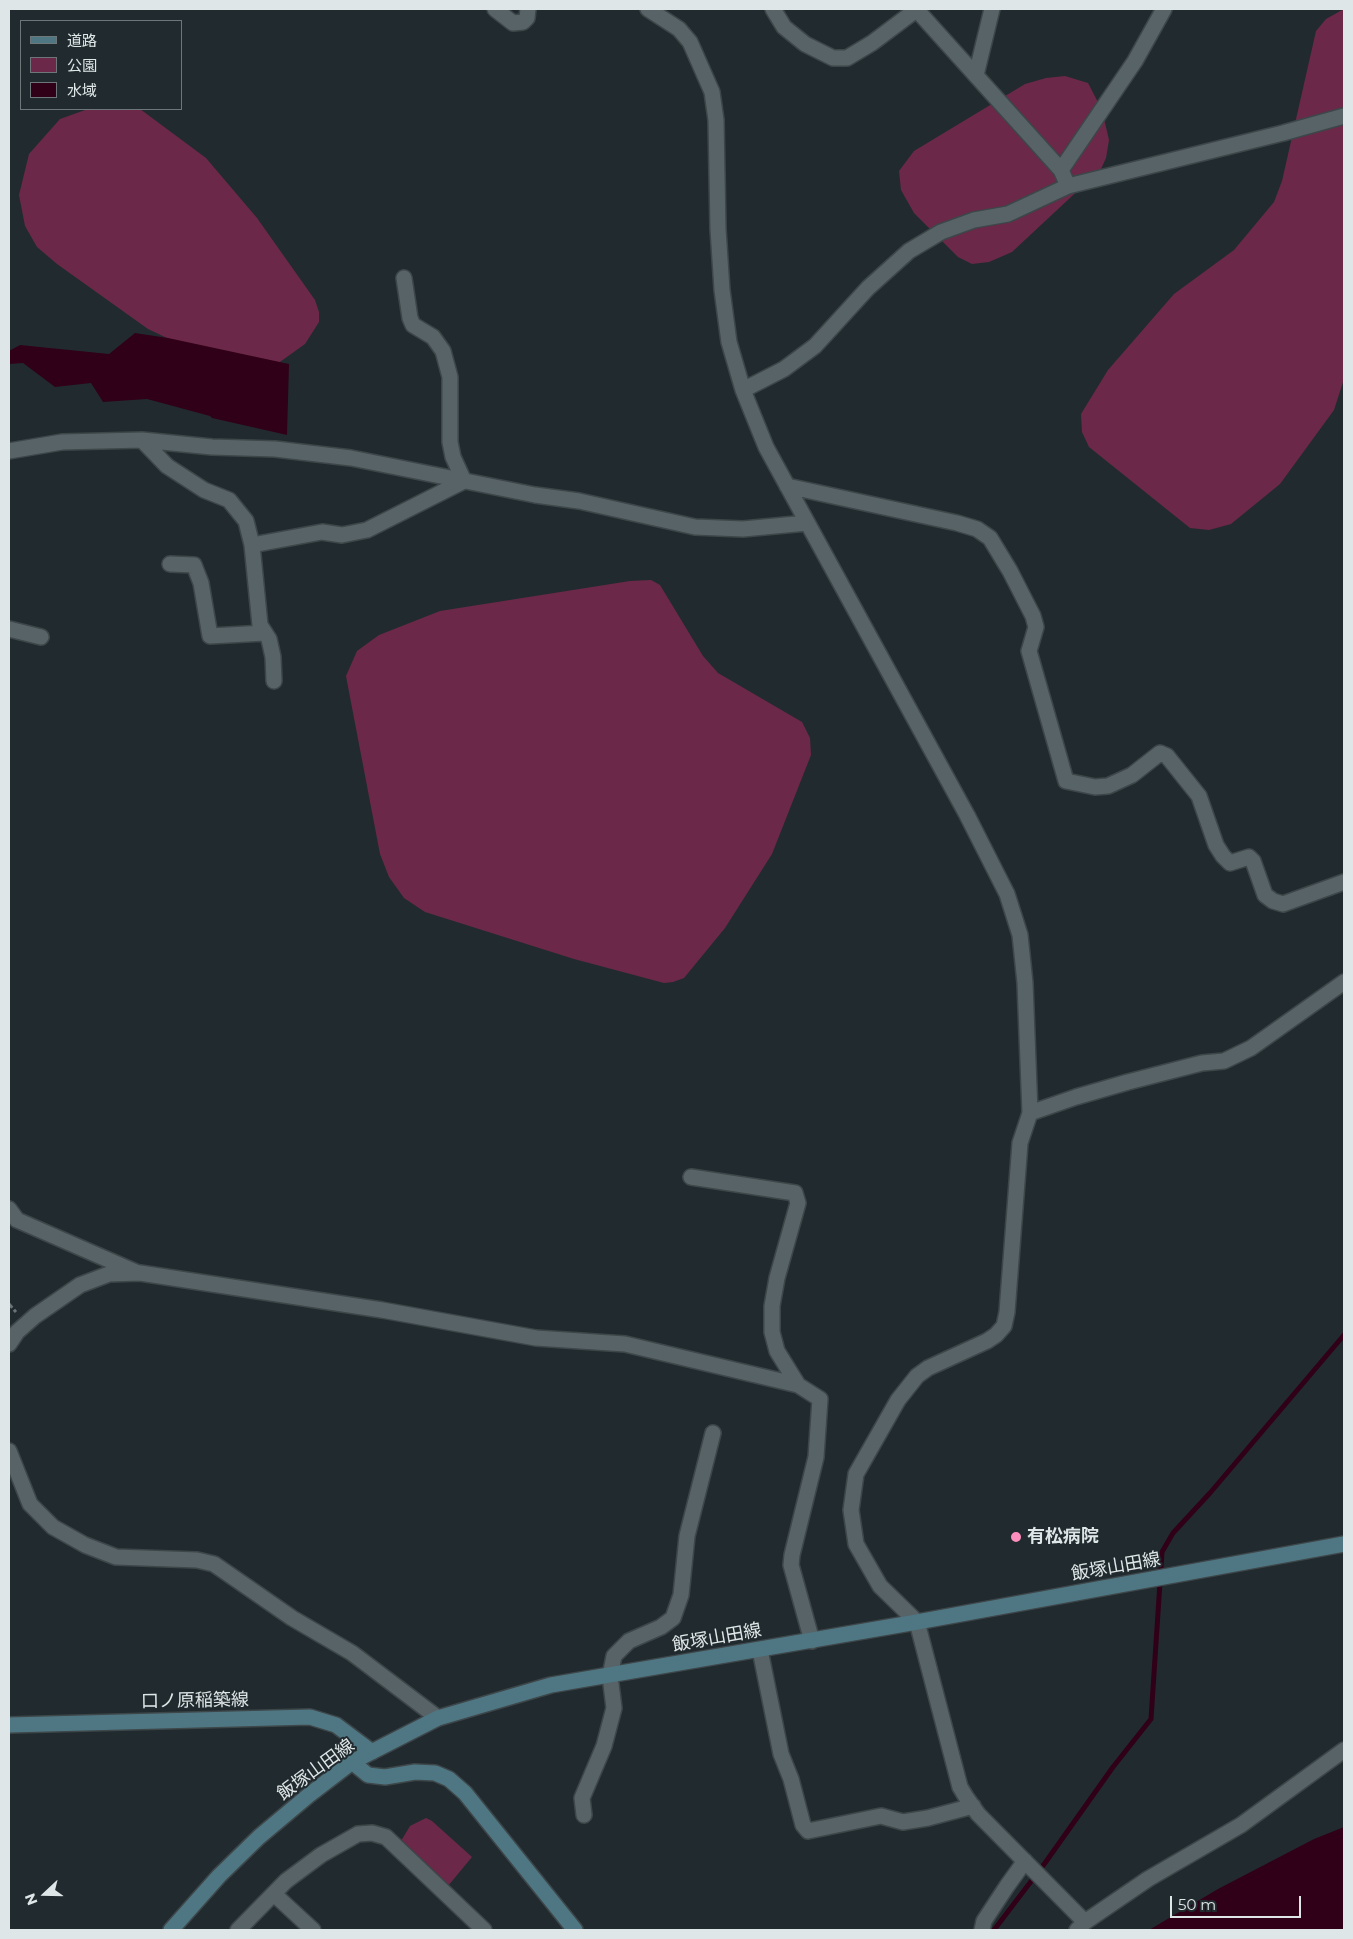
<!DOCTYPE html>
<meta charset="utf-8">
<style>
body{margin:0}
#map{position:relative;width:1353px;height:1939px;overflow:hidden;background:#212b2f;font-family:Montserrat,"Noto Sans JP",sans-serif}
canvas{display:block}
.frame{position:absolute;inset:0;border:10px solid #dfe6e8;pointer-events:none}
.legend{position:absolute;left:20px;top:20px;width:162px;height:90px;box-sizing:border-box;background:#212b2f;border:1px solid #6d7679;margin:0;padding:6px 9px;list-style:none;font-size:15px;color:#dfe6e8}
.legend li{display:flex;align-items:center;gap:10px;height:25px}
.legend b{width:25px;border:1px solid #6d7679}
.north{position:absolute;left:20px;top:1869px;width:50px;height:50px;-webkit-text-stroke:4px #212b2f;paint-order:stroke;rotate:249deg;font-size:14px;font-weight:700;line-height:20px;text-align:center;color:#dfe6e8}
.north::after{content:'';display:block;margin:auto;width:18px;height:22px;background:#dfe6e8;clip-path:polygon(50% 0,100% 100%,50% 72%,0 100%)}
.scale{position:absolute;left:1170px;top:1896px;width:131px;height:22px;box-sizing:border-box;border:2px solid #dfe6e8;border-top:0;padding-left:6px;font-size:15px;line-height:18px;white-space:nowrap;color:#dfe6e8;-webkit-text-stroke:4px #212b2f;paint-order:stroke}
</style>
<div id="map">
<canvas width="1353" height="1939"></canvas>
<div class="frame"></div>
<ul class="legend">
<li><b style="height:6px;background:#4f7783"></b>道路</li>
<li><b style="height:14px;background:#6c2848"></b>公園</li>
<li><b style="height:14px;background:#300018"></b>水域</li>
</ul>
<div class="north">N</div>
<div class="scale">50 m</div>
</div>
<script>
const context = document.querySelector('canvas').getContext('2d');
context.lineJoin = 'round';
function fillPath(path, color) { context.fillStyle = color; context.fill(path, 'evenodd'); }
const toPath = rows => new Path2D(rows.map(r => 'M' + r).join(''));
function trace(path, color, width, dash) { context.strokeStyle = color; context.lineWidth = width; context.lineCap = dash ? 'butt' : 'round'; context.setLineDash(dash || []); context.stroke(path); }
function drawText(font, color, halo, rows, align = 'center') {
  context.font = font + ' Montserrat,"Noto Sans JP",sans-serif'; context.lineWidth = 4; context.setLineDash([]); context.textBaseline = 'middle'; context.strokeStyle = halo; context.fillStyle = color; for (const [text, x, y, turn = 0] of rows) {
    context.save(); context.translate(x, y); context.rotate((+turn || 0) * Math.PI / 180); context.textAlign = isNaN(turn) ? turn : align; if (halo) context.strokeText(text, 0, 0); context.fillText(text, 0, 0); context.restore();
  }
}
fillPath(toPath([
 [1344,9,1344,379,1334,410,1280,484,1231,524,1209,530,1190,528,1089,447,1082,432,1081,414,1108,370,1174,294,1234,250,1274,202,1282,181,1316,31,1326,19],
 [1065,76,1088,83,1102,110,1109,140,1106,158,1101,169,1012,252,989,262,972,264,958,257,914,213,901,190,899,171,914,151,1025,84,1046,78],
 [88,109,140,109,206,158,257,218,315,300,319,312,319,322,305,344,270,369,239,372,148,329,57,264,37,247,25,226,19,195,29,154,60,119],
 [651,580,660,585,703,656,718,673,802,722,810,738,811,755,772,854,725,928,684,978,673,982,664,983,574,959,425,912,404,898,389,877,380,854,346,676,357,651,379,635,440,611,630,581],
 [426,1818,432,1821,472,1857,448,1886,401,1841,410,1826]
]), '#6c2848');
fillPath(toPath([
 [135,333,168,338,289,364,287,435,212,418,210,416,147,399,103,402,91,383,55,387,23,363,9,364,9,351,20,345,109,354],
 [1344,1827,1344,1930,1149,1930,1218,1889,1314,1839]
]), '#300018');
trace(toPath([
 [994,1930,1045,1863,1113,1767,1151,1719,1162,1552,1173,1533,1210,1493,1344,1335]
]), '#300018', 5);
const street = toPath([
 [495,9,513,23,523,22,527,18,528,9],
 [648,9,679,29,690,42,712,92,716,120,718,229,722,290,729,342,743,390,766,447,967,815,1007,894,1020,935,1025,983,1030,1113,1020,1143,1007,1312,1004,1326,996,1335,987,1341,928,1368,917,1376,898,1400,856,1474,851,1510,856,1544,880,1586,917,1622,960,1787,966,1797,978,1814,1085,1922],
 [773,9,784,27,805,44,833,58,847,58,872,43,916,10],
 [916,9,1061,170,1068,186],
 [976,75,992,9],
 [1061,170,1135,61,1164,9],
 [743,390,784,369,815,346,868,288,909,251,941,232,974,220,1008,214,1068,186,1283,133,1344,116],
 [142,440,167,466,204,490,229,500,246,521,252,545,260,625,269,639,273,657,274,681],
 [9,451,62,442,142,440,212,447,275,449,351,458,535,495,579,501,695,527,743,529,807,523],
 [787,486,957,523,977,529,990,538,1010,571,1033,616,1036,627,1029,651,1066,781,1095,787,1108,786,1132,775,1160,753,1167,756,1199,796,1216,845,1223,856,1230,863,1249,857,1253,861,1265,895,1273,901,1283,904,1344,882],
 [252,545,322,532,342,535,367,530,464,481,453,457,450,442,450,377,443,351,433,337,413,325,410,318,404,278],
 [170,564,194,565,201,583,210,636,265,633],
 [9,629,41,637],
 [1030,1113,1076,1097,1128,1082,1202,1063,1224,1061,1251,1048,1344,982],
 [691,1177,795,1193,798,1203,777,1278,772,1306,772,1332,777,1351,798,1385],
 [9,1209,17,1220,136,1272],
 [9,1344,17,1332,35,1316,80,1285,109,1274,140,1273,382,1310,536,1338,625,1344,798,1385,820,1399,816,1457,792,1555,791,1565,812,1641],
 [9,1451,30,1504,53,1527,85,1545,116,1557,197,1560,214,1564,292,1618,352,1653,438,1718],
 [760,1650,781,1754,791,1779,803,1825,808,1831,881,1816,903,1822,928,1818,973,1806],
 [584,1815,582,1798,604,1746,614,1708,610,1676,614,1656,629,1641,661,1627,673,1618,681,1595,687,1536,713,1433],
 [274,1894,313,1930],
 [238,1930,286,1881,321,1855,358,1834,372,1833,386,1837,484,1930],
 [982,1930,984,1921,1007,1886,1025,1861],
 [1077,1930,1085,1922,1148,1879,1241,1825,1344,1750]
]);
const secondary = toPath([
 [9,1725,310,1717,336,1725,372,1752],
 [352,1762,368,1775,385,1777,415,1772,435,1773,449,1779,465,1793,575,1930],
 [171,1930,219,1876,259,1837,309,1795,352,1762,438,1718,551,1685,917,1622,1344,1544]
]);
trace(street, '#3d4649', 18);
trace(secondary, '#3d4649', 18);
trace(toPath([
 [9,1304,16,1312]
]), '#6a7376', 3, [5, 2.5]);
trace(street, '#576367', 15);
trace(secondary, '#4f7783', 15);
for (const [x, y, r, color] of [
 [1016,1537,6,"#fe8ebd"]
]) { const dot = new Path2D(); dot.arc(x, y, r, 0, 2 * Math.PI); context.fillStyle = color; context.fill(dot); trace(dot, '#212b2f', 2); }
drawText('bold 18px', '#dfe6e8', '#212b2f', [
 ["有松病院",1027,1537]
], 'left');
drawText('18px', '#dfe6e8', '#212b2f', [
 ["飯塚山田線",1116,1567,-10],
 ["飯塚山田線",717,1638,-10],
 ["口ノ原稲築線",195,1701,-1],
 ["飯塚山田線",316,1770,-36]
]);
</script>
